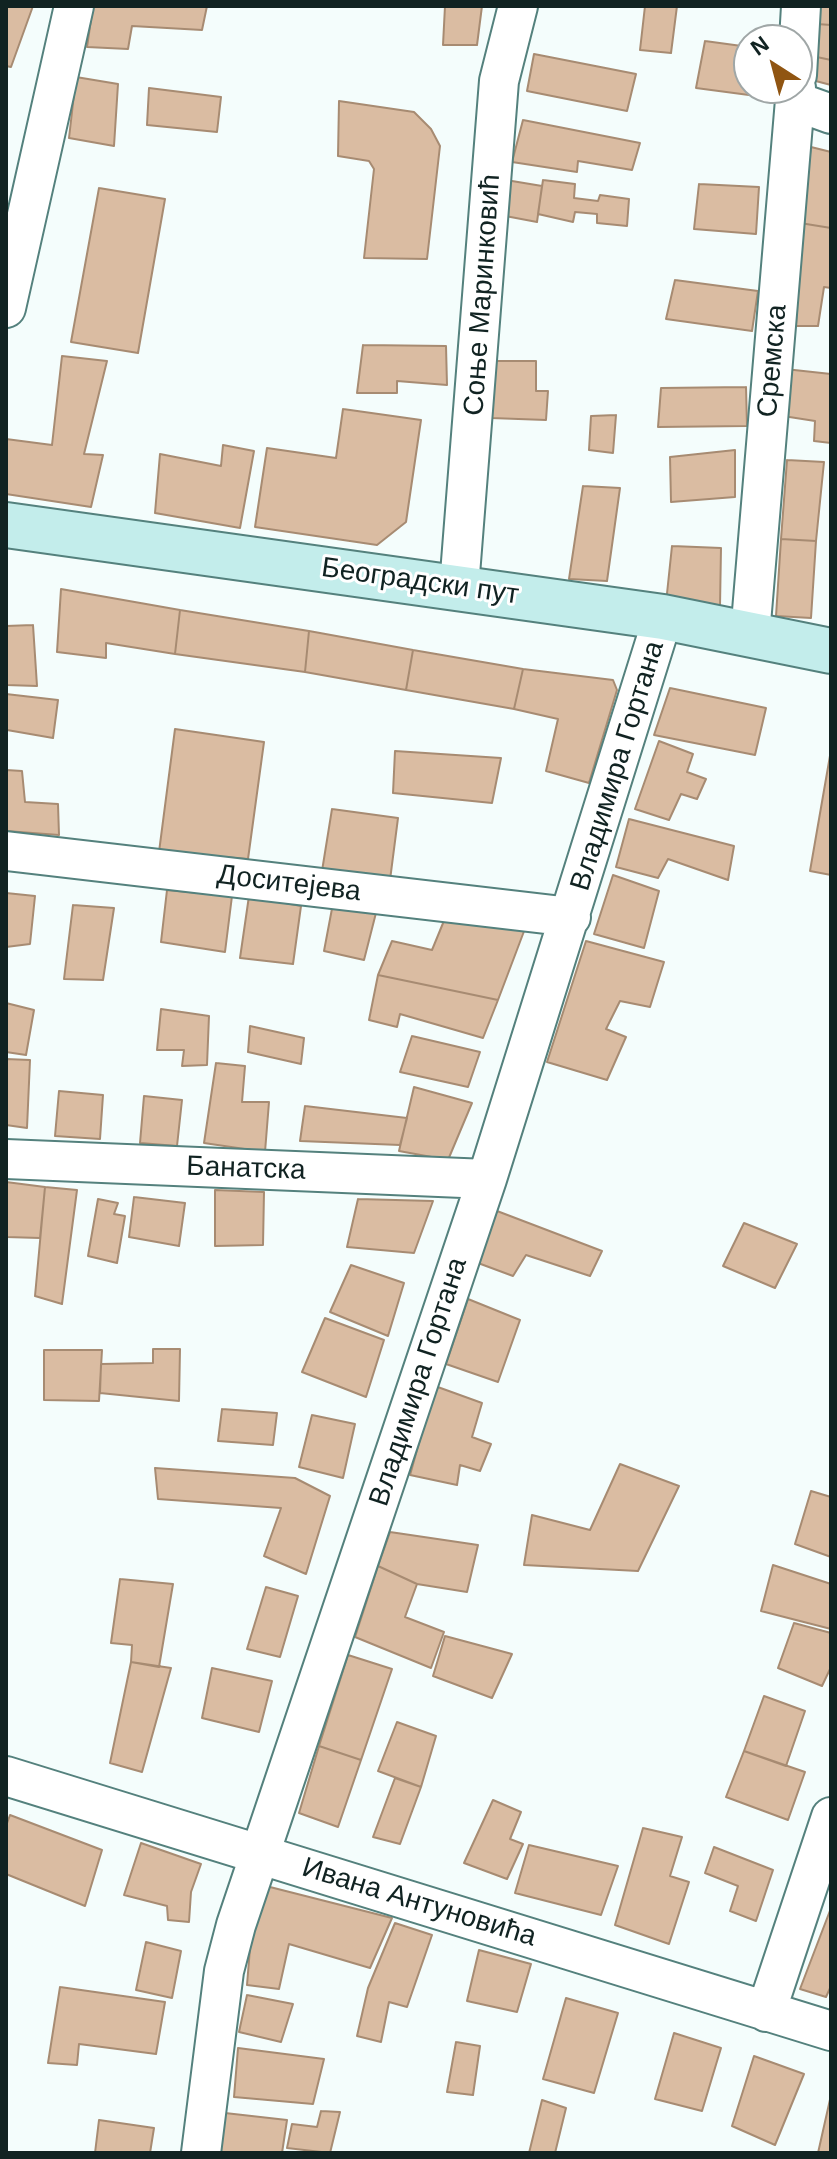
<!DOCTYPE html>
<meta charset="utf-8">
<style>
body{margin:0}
#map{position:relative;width:837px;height:2159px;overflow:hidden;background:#f4fdfc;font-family:Arial,sans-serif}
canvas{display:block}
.frame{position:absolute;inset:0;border:8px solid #112322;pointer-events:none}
.north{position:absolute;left:733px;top:24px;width:80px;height:80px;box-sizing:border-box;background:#fff;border:2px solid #a0a7a7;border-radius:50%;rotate:324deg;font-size:22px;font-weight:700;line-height:32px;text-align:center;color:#112322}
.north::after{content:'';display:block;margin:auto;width:28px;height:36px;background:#905512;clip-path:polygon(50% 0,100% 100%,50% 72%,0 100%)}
</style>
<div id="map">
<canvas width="837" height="2159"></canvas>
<div class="frame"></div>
<div class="north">N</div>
</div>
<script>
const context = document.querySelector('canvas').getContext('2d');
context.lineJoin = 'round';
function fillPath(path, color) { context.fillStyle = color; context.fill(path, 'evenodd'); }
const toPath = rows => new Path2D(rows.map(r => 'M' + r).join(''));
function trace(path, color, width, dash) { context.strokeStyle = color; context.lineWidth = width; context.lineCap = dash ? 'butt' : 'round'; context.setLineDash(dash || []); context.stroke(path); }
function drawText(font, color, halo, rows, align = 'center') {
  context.font = font + ' Arial,sans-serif'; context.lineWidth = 6; context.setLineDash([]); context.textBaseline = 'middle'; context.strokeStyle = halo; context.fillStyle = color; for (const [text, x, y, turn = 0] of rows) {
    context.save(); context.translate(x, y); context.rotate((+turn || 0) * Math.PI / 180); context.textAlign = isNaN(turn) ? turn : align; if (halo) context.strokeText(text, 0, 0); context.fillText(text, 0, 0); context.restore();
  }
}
const building = toPath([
 [6,6,33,6,11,67,6,66,6,6],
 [93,6,207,6,202,30,132,26,128,49,87,47,93,6],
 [445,6,482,6,477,45,443,45,445,6],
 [645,6,677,6,671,53,640,50,645,6],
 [820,6,831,6,831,25,817,24,820,6],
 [817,24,831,25,831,60,812,56,817,24],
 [705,41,749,47,749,88,765,88,764,97,696,88,705,41],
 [534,54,636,74,627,111,527,91,534,54],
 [812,56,831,60,831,85,808,79,812,56],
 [76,77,118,84,114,146,69,138,76,77],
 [149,88,221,97,217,132,147,125,149,88],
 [339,101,414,112,431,129,440,146,427,259,364,258,374,169,369,161,338,156,339,101],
 [523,120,640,143,632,170,578,161,577,172,512,162,523,120],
 [811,147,831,152,831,228,800,223,811,147],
 [506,180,542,186,537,222,500,215,506,180],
 [543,180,575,184,574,198,598,201,600,195,629,199,627,226,597,223,597,214,575,212,573,222,538,214,543,180],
 [699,184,759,187,756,234,694,229,699,184],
 [99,188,165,199,138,353,71,342,99,188],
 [800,223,831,228,831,288,824,287,818,326,796,326,800,223],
 [675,280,758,291,752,331,666,319,675,280],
 [363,345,446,346,447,385,397,381,397,393,357,393,363,345],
 [62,356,107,361,84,454,103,455,91,507,6,494,6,439,52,445,62,356],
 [492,361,536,361,536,391,548,391,546,420,491,418,492,361],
 [785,369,831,374,831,443,814,441,815,421,783,416,785,369],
 [746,387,747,426,658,427,661,388,746,387],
 [343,409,421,420,406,522,377,545,255,527,267,448,336,458,343,409],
 [616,415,613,453,589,450,591,416,616,415],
 [223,445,254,451,240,528,155,513,160,454,221,466,223,445],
 [735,450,735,497,671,502,670,457,735,450],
 [787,460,824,462,816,541,781,539,787,460],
 [583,486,620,488,607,581,569,579,583,486],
 [781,539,816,541,811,618,776,616,781,539],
 [672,546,721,548,720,606,666,603,672,546],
 [61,589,180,610,175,654,106,643,106,658,57,652,61,589],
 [180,610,309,631,305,672,175,654,180,610],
 [33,625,37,686,6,685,6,626,33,625],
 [309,631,413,650,406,690,305,672,309,631],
 [413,650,523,669,514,709,406,690,413,650],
 [523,669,613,680,617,690,589,783,546,771,558,719,514,709,523,669],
 [670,688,766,708,755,755,654,735,670,688],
 [6,694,58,700,53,738,7,730,6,745,6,694],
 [175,729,264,742,248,859,159,852,175,729],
 [659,741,693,754,687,772,706,779,697,799,681,794,669,820,635,809,659,741],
 [831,750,831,875,810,871,831,750],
 [395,751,501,758,492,803,393,793,395,751],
 [6,770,22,771,25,802,58,804,59,835,6,831,6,770],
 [332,809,398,818,390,880,322,871,332,809],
 [629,819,734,846,728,880,668,859,658,878,616,867,629,819],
 [613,875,659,891,644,948,594,934,613,875],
 [167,890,232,896,225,952,161,942,167,890],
 [6,893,35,896,30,944,6,947,6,893],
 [249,896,301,906,293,964,240,958,249,896],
 [334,898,378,905,364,960,324,951,334,898],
 [73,905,114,908,103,980,64,979,73,905],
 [448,911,526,926,498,1000,378,975,392,941,432,950,448,911],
 [586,941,664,962,650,1007,620,1001,606,1029,626,1037,607,1080,547,1062,586,941],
 [378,975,498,1000,483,1038,400,1014,397,1027,369,1020,378,975],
 [6,1003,34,1010,26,1055,6,1052,6,1003],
 [161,1009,209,1016,207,1065,182,1066,184,1050,157,1050,161,1009],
 [250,1026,304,1038,301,1064,248,1052,250,1026],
 [412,1036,480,1052,468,1087,400,1072,412,1036],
 [6,1059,30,1060,27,1128,6,1125,6,1059],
 [216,1063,245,1066,242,1102,269,1102,265,1152,204,1143,216,1063],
 [414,1087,472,1103,448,1160,399,1151,414,1087],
 [59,1091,103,1095,100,1139,55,1136,59,1091],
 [144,1096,182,1100,177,1146,140,1143,144,1096],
 [305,1106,407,1118,400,1145,300,1141,305,1106],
 [6,1182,45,1187,40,1238,6,1237,6,1182],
 [45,1187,77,1190,62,1304,35,1296,45,1187],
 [215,1190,264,1192,263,1245,215,1246,215,1190],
 [134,1197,185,1203,179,1246,129,1237,134,1197],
 [98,1199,118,1203,114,1214,125,1216,117,1263,88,1256,98,1199],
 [358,1199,433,1201,414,1253,347,1247,358,1199],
 [497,1211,602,1251,590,1276,526,1255,513,1276,478,1263,497,1211],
 [744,1223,797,1244,775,1288,723,1266,744,1223],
 [351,1265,404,1283,388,1336,330,1312,351,1265],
 [468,1299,520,1320,498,1382,446,1364,468,1299],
 [325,1318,384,1340,366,1397,302,1372,325,1318],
 [153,1349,180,1349,179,1401,100,1393,101,1364,153,1363,153,1349],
 [44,1350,102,1350,99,1401,44,1400,44,1350],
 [435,1386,482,1403,472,1437,491,1444,480,1471,460,1465,457,1485,410,1475,435,1386],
 [222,1409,277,1413,273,1445,218,1441,222,1409],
 [312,1415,355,1424,343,1478,299,1467,312,1415],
 [620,1464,679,1486,638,1571,524,1565,532,1515,590,1530,620,1464],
 [155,1468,295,1478,330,1496,306,1574,264,1556,281,1508,158,1499,155,1468],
 [811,1491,831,1497,831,1557,795,1544,811,1491],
 [390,1532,478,1545,467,1592,417,1584,378,1566,390,1532],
 [773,1565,831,1584,831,1629,761,1611,773,1565],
 [378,1566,417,1584,405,1617,444,1632,431,1668,355,1637,378,1566],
 [120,1579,173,1584,159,1667,131,1662,132,1645,111,1643,120,1579],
 [266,1587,298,1596,280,1657,247,1649,266,1587],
 [794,1623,831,1633,831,1667,822,1686,778,1668,794,1623],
 [445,1636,512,1654,492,1698,433,1676,445,1636],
 [348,1655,392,1669,361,1760,319,1746,348,1655],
 [131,1662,171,1668,142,1772,110,1763,131,1662],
 [212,1668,272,1681,259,1732,202,1718,212,1668],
 [764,1696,805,1711,786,1766,744,1751,764,1696],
 [397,1722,436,1736,421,1787,378,1771,397,1722],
 [319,1746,361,1760,338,1827,299,1813,319,1746],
 [744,1751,805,1772,788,1820,726,1797,744,1751],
 [395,1778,421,1787,400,1844,373,1837,395,1778],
 [493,1800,521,1812,510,1839,523,1844,507,1879,464,1863,493,1800],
 [10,1815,102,1850,85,1906,6,1874,6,1826,10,1815],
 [643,1828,682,1837,670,1876,689,1882,669,1944,615,1925,643,1828],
 [141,1843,201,1864,191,1892,189,1922,168,1920,167,1906,124,1895,141,1843],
 [529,1845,618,1866,601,1915,515,1893,529,1845],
 [714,1847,773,1870,756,1921,730,1911,738,1886,705,1873,714,1847],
 [266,1886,392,1918,370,1968,289,1944,279,1989,247,1985,254,1899,266,1886],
 [831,1908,831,1986,826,1997,800,1989,831,1908],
 [395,1923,432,1935,407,2007,389,2002,381,2042,357,2036,368,1988,395,1923],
 [146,1942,181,1951,172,1998,136,1990,146,1942],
 [479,1950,531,1964,517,2012,467,2001,479,1950],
 [60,1987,165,2002,156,2054,79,2044,77,2065,48,2063,60,1987],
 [247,1995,293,2004,281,2042,239,2032,247,1995],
 [566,1998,618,2013,594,2093,543,2079,566,1998],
 [674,2033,721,2048,702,2111,655,2099,674,2033],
 [456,2042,480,2046,473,2095,447,2092,456,2042],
 [238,2048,324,2059,313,2104,234,2097,238,2048],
 [754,2056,804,2074,775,2145,732,2126,754,2056],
 [831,2095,831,2153,818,2153,831,2095],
 [542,2100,566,2108,555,2153,529,2153,542,2100],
 [321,2111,340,2112,330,2153,287,2148,292,2124,317,2127,321,2111],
 [225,2113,287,2120,282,2153,220,2153,225,2113],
 [99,2120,154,2128,150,2153,95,2153,99,2120]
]);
fillPath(building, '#dabca2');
trace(building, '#a78b72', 2);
const street = toPath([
 [797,75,801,6],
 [795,101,831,114],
 [6,308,74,6],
 [459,587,499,81,518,6],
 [750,635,796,88],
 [6,851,571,917],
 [6,1159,487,1179],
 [6,1776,831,2031],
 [766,2012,831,1817],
 [201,2153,224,1971,236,1925,487,1179,663,617]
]);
const secondary = toPath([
 [6,525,663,617,831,651]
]);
trace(street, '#54817d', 42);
trace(secondary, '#54817d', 48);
trace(street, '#fff', 38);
trace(secondary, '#c3edeb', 44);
drawText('28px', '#112322', '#fff', [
 ["Соње Маринковић",483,295,-86],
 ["Сремска",773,361,-85],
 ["Београдски пут",420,582,8],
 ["Владимира Гортана",618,766,-73],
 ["Доситејева",289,884,7],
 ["Банатска",246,1169,2],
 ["Владимира Гортана",419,1382,-72],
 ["Ивана Антуновића",419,1903,17]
]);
</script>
